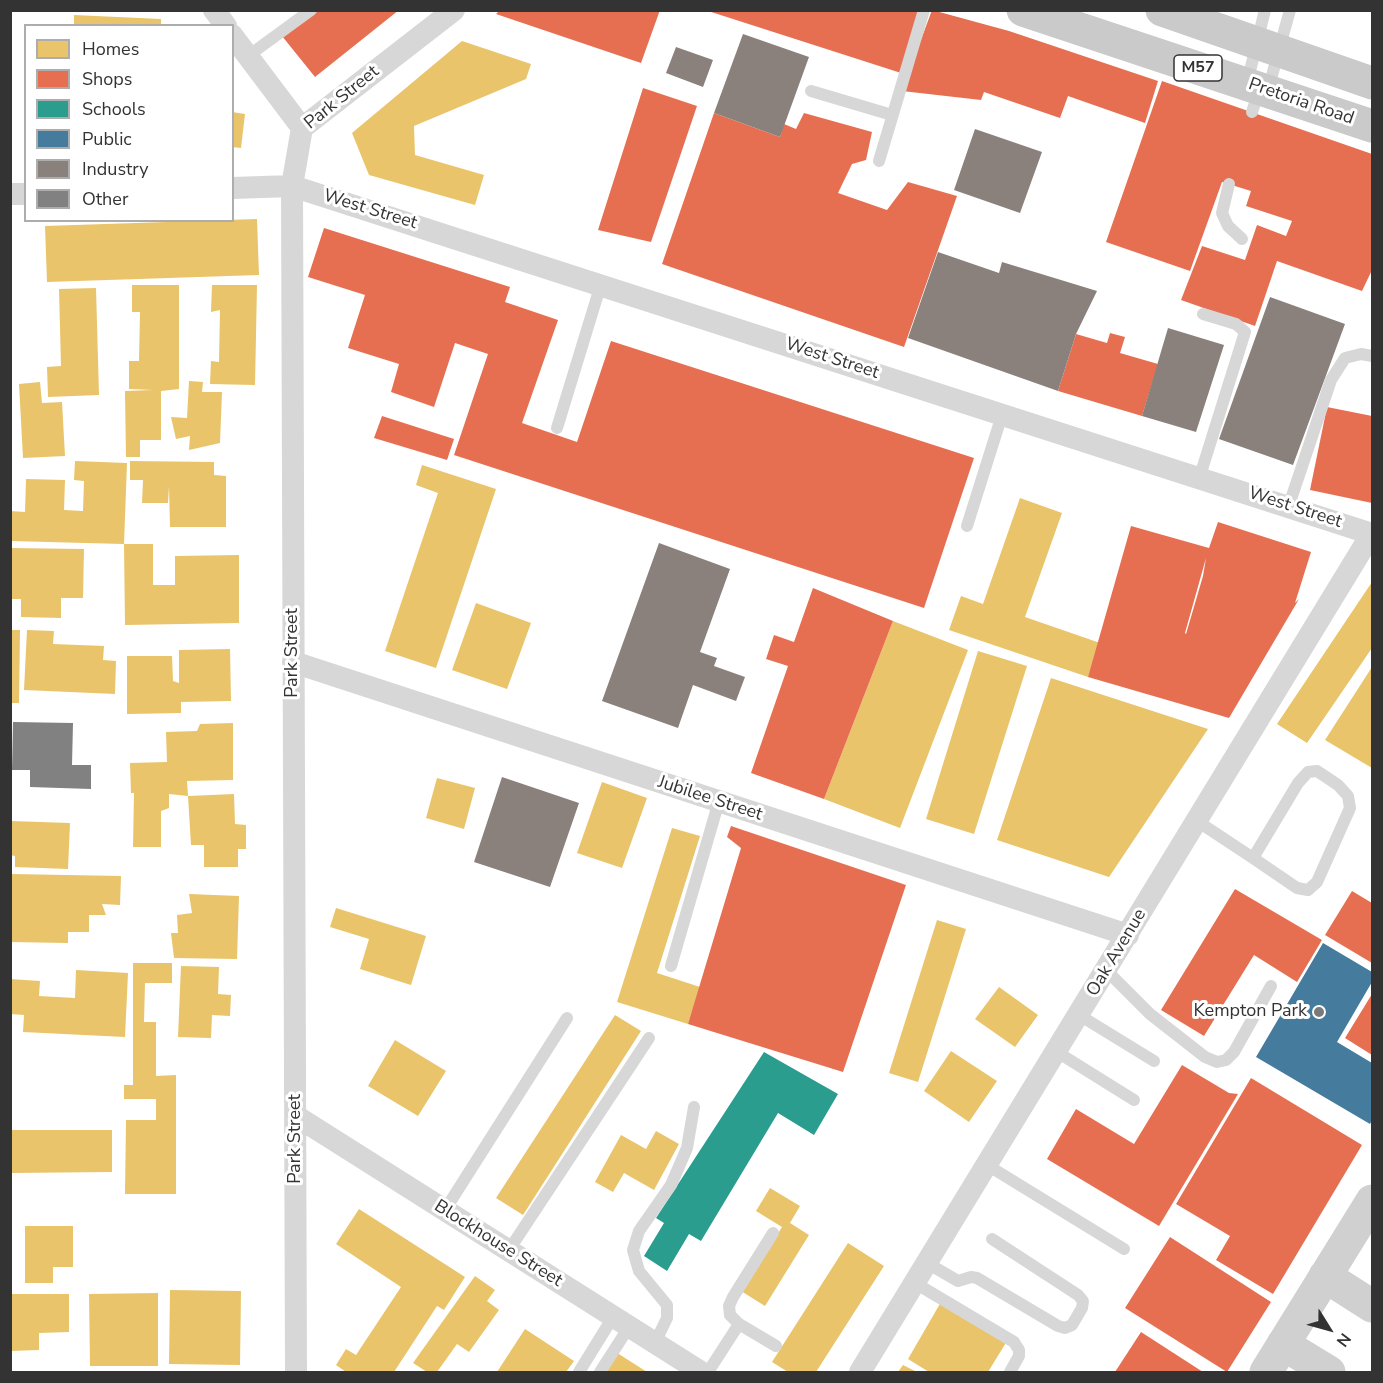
<!DOCTYPE html>
<style>
body{margin:0}
#map{position:relative;width:1383px;height:1383px;overflow:hidden;background:#fff;font-family:"Nunito Sans",sans-serif}
canvas{display:block}
.frame{position:absolute;inset:0;border:12px solid #333;pointer-events:none}
.legend{position:absolute;left:24px;top:24px;width:210px;height:198px;box-sizing:border-box;background:#fff;border:2px solid #adadad;margin:0;padding:8px 10px;list-style:none;font-size:18px;color:#333}
.legend li{display:flex;align-items:center;gap:12px;height:30px}
.legend b{width:30px;border:2px solid #adadad}
.north{position:absolute;left:1299px;top:1299px;width:60px;height:60px;-webkit-text-stroke:4px #fff;paint-order:stroke;rotate:127deg;font-size:16px;font-weight:700;line-height:24px;text-align:center;color:#333}
.north::after{content:'';display:block;margin:auto;width:21px;height:27px;background:#333;clip-path:polygon(50% 0,100% 100%,50% 72%,0 100%)}
</style>
<div id="map">
<canvas width="1383" height="1383"></canvas>
<div class="frame"></div>
<ul class="legend">
<li><b style="height:16px;background:#e9c46a"></b>Homes</li>
<li><b style="height:16px;background:#e76f51"></b>Shops</li>
<li><b style="height:16px;background:#2a9d8f"></b>Schools</li>
<li><b style="height:16px;background:#457b9d"></b>Public</li>
<li><b style="height:16px;background:#8a817c"></b>Industry</li>
<li><b style="height:16px;background:#818181"></b>Other</li>
</ul>
<div class="north">N</div>
</div>
<script>
const context = document.querySelector('canvas').getContext('2d');
context.lineJoin = 'round';
function fillPath(path, color) { context.fillStyle = color; context.fill(path, 'evenodd'); }
const toPath = rows => new Path2D(rows.map(r => 'M' + r).join(''));
function trace(path, color, width, dash) { context.strokeStyle = color; context.lineWidth = width; context.lineCap = dash ? 'butt' : 'round'; context.setLineDash(dash || []); context.stroke(path); }
function drawText(font, color, halo, rows, align = 'center') {
  context.font = font + ' "Nunito Sans",sans-serif'; context.lineWidth = 6; context.setLineDash([]); context.textBaseline = 'middle'; context.strokeStyle = halo; context.fillStyle = color; for (const [text, x, y, turn = 0] of rows) {
    context.save(); context.translate(x, y); context.rotate((+turn || 0) * Math.PI / 180); context.textAlign = isNaN(turn) ? turn : align; if (halo) context.strokeText(text, 0, 0); context.fillText(text, 0, 0); context.restore();
  }
}
fillPath(toPath([
 [74,15,161,19,161,26,74,26],
 [462,41,531,64,526,79,414,126,415,155,484,175,475,205,369,175,352,133],
 [232,112,245,114,241,148,232,147],
 [257,219,259,275,47,282,45,226],
 [132,285,179,285,179,389,161,391,161,440,140,440,140,457,126,457,125,391,153,390,129,389,129,361,139,361,140,312,132,312],
 [212,285,257,285,255,385,210,384,211,361,219,362,220,310,211,312],
 [96,288,99,395,48,397,47,367,61,366,59,289],
 [189,381,203,382,202,392,222,392,220,443,189,450,190,436,176,439,171,417,187,418],
 [40,382,42,403,62,402,65,456,23,458,19,384],
 [75,461,127,463,124,544,10,541,10,511,25,512,26,479,65,480,64,510,83,511,84,481,74,480],
 [130,461,214,462,214,475,226,476,226,527,170,527,169,486,168,503,142,503,143,480,130,480],
 [422,465,496,489,436,668,385,651,438,493,416,485],
 [1020,498,1062,513,1025,617,1100,643,1088,677,949,630,961,596,983,604],
 [124,544,153,544,153,585,175,585,175,556,239,555,239,623,125,625],
 [10,548,84,549,83,598,61,598,61,618,21,617,21,599,10,599],
 [1372,582,1372,648,1307,743,1277,724],
 [476,603,531,623,507,689,452,670],
 [893,621,968,650,900,828,824,799],
 [10,630,20,630,19,703,10,703],
 [27,630,54,631,53,644,104,646,103,660,116,661,115,694,24,690],
 [230,649,231,701,181,702,181,713,127,714,127,656,172,656,173,681,179,683,179,650],
 [978,651,1027,666,974,834,926,819],
 [1372,667,1372,768,1325,740],
 [1051,678,1208,729,1109,877,997,840],
 [233,723,233,780,187,781,188,796,169,794,169,808,161,811,161,847,133,847,134,793,131,793,130,763,167,762,166,732,197,731,200,724],
 [437,778,475,788,464,829,426,818],
 [602,782,647,798,622,868,577,853],
 [234,794,235,824,246,825,246,849,238,849,238,867,204,867,204,845,191,845,188,796],
 [10,821,70,823,68,869,15,867,15,856,10,855],
 [672,828,700,836,657,973,700,987,688,1024,617,1002],
 [12,874,121,876,120,905,102,904,106,915,89,915,89,932,68,932,68,943,10,942],
 [189,894,239,896,237,959,174,958,171,933,178,933,177,915,192,913],
 [336,908,426,936,411,985,360,969,369,939,330,927],
 [937,920,966,929,918,1082,889,1073],
 [133,963,172,963,172,983,145,983,144,1022,156,1022,156,1076,176,1075,176,1194,125,1194,126,1120,156,1120,156,1099,124,1099,124,1085,133,1085],
 [181,966,219,967,218,994,231,995,230,1016,212,1015,211,1038,178,1037],
 [76,970,128,973,125,1037,23,1032,24,1015,10,1014,10,979,40,981,39,996,75,998],
 [999,987,1038,1015,1015,1047,975,1019],
 [615,1015,641,1031,523,1215,496,1198],
 [395,1040,446,1071,418,1116,368,1086],
 [951,1051,997,1081,969,1122,924,1091],
 [10,1130,112,1130,112,1172,10,1173],
 [656,1131,679,1144,654,1190,624,1173,613,1192,595,1182,621,1135,646,1149],
 [770,1188,800,1206,790,1223,809,1235,765,1306,741,1291,782,1227,756,1211],
 [359,1209,465,1277,444,1310,437,1306,394,1372,346,1372,336,1365,346,1349,356,1355,401,1287,336,1244],
 [25,1226,73,1226,73,1267,53,1267,53,1283,25,1283],
 [848,1243,884,1266,816,1372,788,1372,772,1362],
 [475,1276,495,1290,487,1301,499,1310,469,1352,457,1344,437,1372,427,1372,413,1363],
 [170,1290,241,1291,240,1365,169,1364],
 [158,1293,158,1366,90,1366,89,1294],
 [10,1294,69,1294,69,1332,39,1333,39,1350,10,1351],
 [941,1302,1007,1341,988,1372,929,1372,908,1359],
 [525,1329,574,1361,566,1372,497,1372],
 [611,1349,647,1372,595,1372],
 [903,1365,917,1372,898,1372]
]), '#e9c46a');
fillPath(toPath([
 [316,10,399,10,315,77,282,36],
 [500,10,660,10,641,63,496,14],
 [705,10,921,10,901,73],
 [932,10,1009,31,1158,81,1145,123,1068,96,1060,118,984,92,981,100,902,91],
 [1162,81,1372,154,1372,270,1362,291,1277,261,1255,326,1181,300,1202,246,1245,260,1257,225,1286,236,1292,221,1246,206,1251,191,1222,182,1190,271,1106,242],
 [643,88,697,106,651,242,598,230],
 [714,113,780,137,784,124,796,129,804,113,872,132,866,160,852,164,838,193,887,210,908,182,957,196,904,347,662,264],
 [324,228,510,287,505,302,558,320,522,423,577,442,611,341,974,458,924,608,454,455,488,354,455,343,434,407,391,392,399,364,348,348,365,295,308,277],
 [1110,333,1125,337,1120,353,1158,364,1142,416,1058,391,1076,334,1107,343],
 [1327,407,1372,416,1372,503,1310,490],
 [382,416,454,439,447,460,374,438],
 [1218,522,1311,552,1295,603,1299,599,1229,718,1088,677,1131,526,1209,548],
 [1206,558,1203,576,1186,634,1185,633],
 [813,588,893,621,824,799,751,773,788,666,766,659,774,635,794,642],
 [731,826,906,885,843,1072,688,1024,741,848,727,837],
 [1235,889,1322,940,1297,982,1254,955,1204,1036,1161,1010],
 [1352,891,1372,903,1372,963,1325,935],
 [1372,994,1372,1055,1345,1038],
 [1182,1065,1229,1093,1238,1094,1159,1226,1047,1159,1076,1109,1134,1144],
 [1251,1078,1362,1145,1273,1294,1216,1260,1230,1236,1176,1204],
 [1170,1237,1271,1302,1227,1372,1125,1308],
 [1141,1332,1203,1372,1115,1372]
]), '#e76f51');
fillPath(toPath([
 [764,1052,838,1094,814,1135,778,1113,701,1241,689,1234,667,1271,644,1256,664,1223,656,1218]
]), '#2a9d8f');
fillPath(toPath([
 [1323,943,1372,972,1372,982,1337,1042,1372,1063,1372,1120,1370,1124,1256,1057]
]), '#457b9d');
fillPath(toPath([
 [743,34,809,57,780,137,714,113],
 [676,47,713,60,703,87,666,73],
 [975,129,1042,152,1020,213,954,190],
 [938,252,999,273,1002,262,1097,291,1076,334,1058,391,908,338],
 [1270,297,1345,324,1293,465,1219,439],
 [1168,328,1224,345,1196,432,1142,416],
 [659,543,730,569,700,652,717,658,714,666,745,677,736,701,693,685,678,728,602,701],
 [502,777,579,803,550,887,474,862]
]), '#8a817c');
fillPath(toPath([
 [13,722,73,723,72,765,91,765,91,789,30,787,30,770,12,770]
]), '#818181');
trace(toPath([
 [248,56,311,10],
 [1247,83,1265,10],
 [1268,90,1290,10],
 [811,91,892,115],
 [1252,112,1260,88],
 [879,161,924,10],
 [1229,184,1222,213,1228,226,1242,239],
 [557,428,601,284],
 [1199,479,1245,332,1236,324,1203,314],
 [1289,505,1331,380,1345,358,1361,354,1372,356],
 [967,526,1002,415],
 [1197,821,1253,858,1297,888,1308,890,1317,882,1350,808,1348,796,1338,785,1317,771,1308,772,1298,783,1253,858],
 [671,966,719,801],
 [1107,971,1150,1014,1205,1057,1217,1062,1226,1060,1234,1052,1271,986],
 [1079,1015,1154,1061],
 [1057,1052,1134,1100],
 [987,1165,1124,1249],
 [445,1210,567,1018],
 [509,1250,649,1038],
 [927,1263,958,1281,971,1277,977,1278,1058,1326,1065,1328,1072,1325,1082,1308,1083,1301,1078,1295,992,1239],
 [915,1283,1014,1342,1019,1350,1019,1356,1010,1372],
 [739,1324,776,1346],
 [655,1343,667,1318,667,1305,639,1271,633,1250,639,1231,671,1185,687,1148,694,1107],
 [579,1372,613,1317],
 [600,1372,629,1327],
 [708,1372,739,1324,730,1315,729,1306,733,1297,773,1233]
]), '#d7d7d7', 12);
trace(toPath([
 [214,10,226,26],
 [232,35,302,128],
 [232,188,292,186,1372,534],
 [10,194,26,194],
 [293,662,1128,935],
 [296,1116,701,1372],
 [296,1372,292,186,302,128,454,10],
 [860,1372,1372,533]
]), '#d7d7d7', 22);
trace(toPath([
 [1325,1276,1372,1306],
 [1283,1344,1329,1372],
 [1266,1372,1372,1201]
]), '#d0d0d0', 33);
trace(toPath([
 [1023,10,1372,126],
 [1162,10,1372,83]
]), '#cacaca', 33);
for (const [x, y, r, color] of [
 [1319,1012,6,"#7a7a7a"]
]) { const dot = new Path2D(); dot.arc(x, y, r, 0, 2 * Math.PI); context.fillStyle = color; context.fill(dot); trace(dot, '#fff', 2); }
for (const [x, y, w] of [
 [1198,68,48]
]) { const box = new Path2D(); box.roundRect(x - w / 2, y - 13, w, 26, 4.5); context.fillStyle = '#fff'; context.fill(box); trace(box, '#333', 1.5); }
drawText('bold 16px', '#333', null, [
 ["M57",1198,68]
]);
drawText('18px', '#333', '#fff', [
 ["Park Street",342,98,-39],
 ["Pretoria Road",1301,102,19],
 ["West Street",370,210,17],
 ["West Street",832,359,18],
 ["West Street",1295,508,18],
 ["Park Street",293,653,-90],
 ["Jubilee Street",710,799,18],
 ["Oak Avenue",1117,953,-59],
 ["Park Street",296,1139,-90],
 ["Blockhouse Street",498,1244,32]
]);
drawText('18px', '#333', '#fff', [
 ["Kempton Park",1307,1012]
], 'right');
</script>
